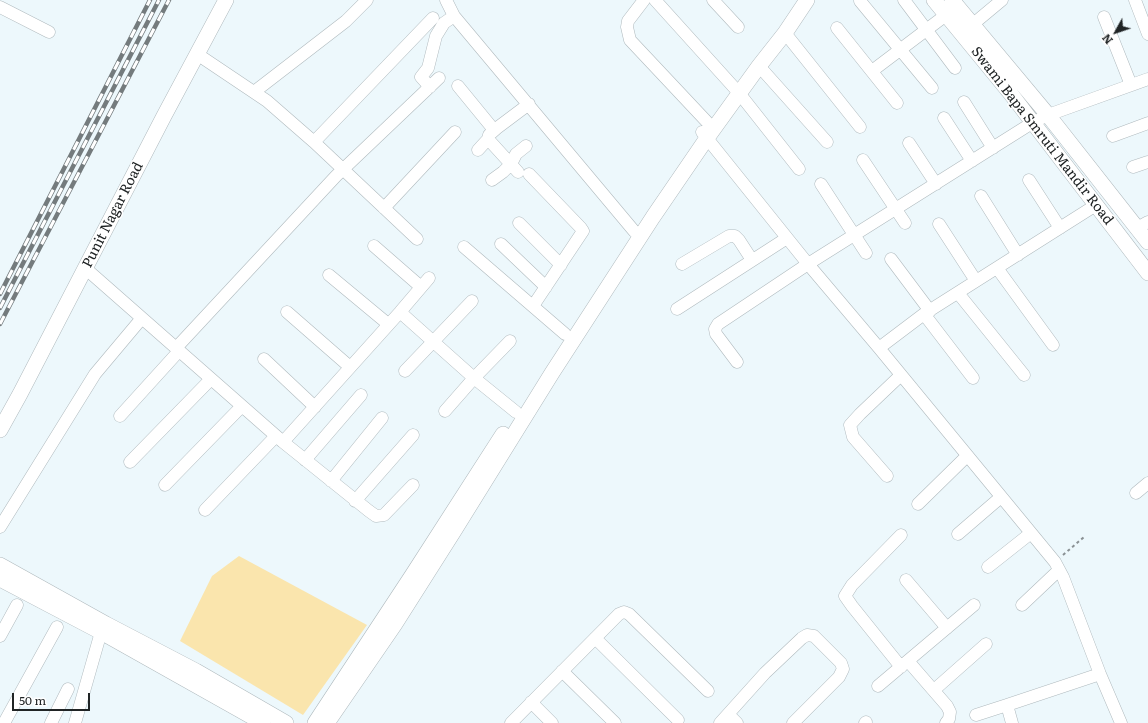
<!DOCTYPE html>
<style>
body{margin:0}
#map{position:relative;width:1148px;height:723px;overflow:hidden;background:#edf8fc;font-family:Literata,serif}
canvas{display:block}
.north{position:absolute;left:1096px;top:12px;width:40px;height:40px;-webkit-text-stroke:3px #fff;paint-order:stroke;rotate:230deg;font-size:11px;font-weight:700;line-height:16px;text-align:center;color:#202425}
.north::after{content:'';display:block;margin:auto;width:14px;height:18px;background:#202425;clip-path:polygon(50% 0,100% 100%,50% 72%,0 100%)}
.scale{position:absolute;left:12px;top:693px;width:78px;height:18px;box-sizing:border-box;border:2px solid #202425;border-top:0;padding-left:5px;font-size:12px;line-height:14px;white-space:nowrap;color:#202425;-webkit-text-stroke:3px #fff;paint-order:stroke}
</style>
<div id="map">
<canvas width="1148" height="723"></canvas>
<div class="north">N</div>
<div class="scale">50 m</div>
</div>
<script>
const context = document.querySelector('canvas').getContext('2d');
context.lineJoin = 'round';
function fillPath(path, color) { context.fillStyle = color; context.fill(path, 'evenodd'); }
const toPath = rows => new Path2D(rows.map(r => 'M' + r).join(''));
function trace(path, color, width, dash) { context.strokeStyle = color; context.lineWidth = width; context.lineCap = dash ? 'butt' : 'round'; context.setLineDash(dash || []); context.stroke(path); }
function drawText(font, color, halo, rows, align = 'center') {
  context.font = font + ' Literata,serif'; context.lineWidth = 3; context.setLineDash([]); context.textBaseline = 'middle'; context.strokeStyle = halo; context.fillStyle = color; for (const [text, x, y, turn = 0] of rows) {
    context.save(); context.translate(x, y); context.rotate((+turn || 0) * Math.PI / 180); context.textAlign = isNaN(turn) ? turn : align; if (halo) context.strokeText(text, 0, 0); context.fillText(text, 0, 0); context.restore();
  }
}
fillPath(toPath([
 [239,556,367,625,303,715,180,641,212,576]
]), '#fae5ad');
const minor = toPath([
 [446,0,454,16,634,231,641,236],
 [644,0,628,21,627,27,630,40,708,123],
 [655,0,739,93,799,169],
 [713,0,738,27],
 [904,0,955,68],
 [1135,0,1148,34],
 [860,1,932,88],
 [0,7,49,32],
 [1104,17,1131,85],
 [837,28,897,103],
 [966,30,1002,0],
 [785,33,860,127],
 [197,54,267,101,314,142,417,239],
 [759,66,827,142],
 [872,71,946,15],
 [458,86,494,130],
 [430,87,421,77,428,68,436,36,444,23,454,16],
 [254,92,346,21,367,0],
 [964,102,993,148],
 [944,118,972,161],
 [702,132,808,264,879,348,1055,562,1063,577,1100,674,1121,723],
 [1113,136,1148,123],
 [314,142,433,18],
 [909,143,936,184],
 [478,150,488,139],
 [863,160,905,223],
 [1133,167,1148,162],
 [518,172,488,139,489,135,497,128,529,104],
 [529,174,581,228,583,231,533,306],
 [492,180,503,172,511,164,516,154,526,146],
 [1029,180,1060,228],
 [821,184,866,253],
 [981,196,1018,255],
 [384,208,455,132],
 [519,223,561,265],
 [939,224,976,281],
 [1137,228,1148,222],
 [501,244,546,287],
 [374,246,421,287],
 [464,247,565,334],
 [891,259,930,311],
 [682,264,729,236,735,236,739,240,752,260],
 [85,268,283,442,369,511,376,516,384,515,413,485],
 [997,268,1053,345],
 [329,275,388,324],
 [958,293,1024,375],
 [677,309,787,238],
 [287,312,350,367],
 [400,312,474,378,516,412],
 [924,314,973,378],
 [176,348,336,176,439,78],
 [879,348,924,314,1096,205],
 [264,359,315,407],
 [737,362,716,334,715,329,718,324,808,264,1032,123,1048,115,1148,79],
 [405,371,472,301],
 [445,411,474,378,510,341],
 [120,416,179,351],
 [283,442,400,312,429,278],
 [305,460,361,395],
 [130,462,211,379],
 [887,476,853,437,850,425,860,414,901,375],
 [331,481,382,418],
 [165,485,242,406],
 [1136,493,1148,483],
 [355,501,413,435],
 [918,504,967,456],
 [205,510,276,436],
 [0,527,95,374,142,318],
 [958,534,1001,497],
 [988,567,1031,533],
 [906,580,947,628],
 [1022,605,1059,570],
 [0,636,17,605],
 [595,638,678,720],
 [908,661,947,706,950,712,949,719,946,723],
 [901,667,852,606,845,596,852,585,901,535],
 [562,671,615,723],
 [878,686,974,605],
 [934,690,986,644],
 [531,702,552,723],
 [728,714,737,723],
 [976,715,1007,705],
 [4,723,57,627],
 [51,723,68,689],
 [75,723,101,632,105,625],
 [511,723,619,614,624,612,629,614,708,691],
 [720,723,765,673,802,638,807,635,814,636,841,663,843,669,839,677,793,723],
 [865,723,866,722],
 [1012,723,1007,705,1100,674]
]);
const tertiary = toPath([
 [934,0,1011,94,1148,273],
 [952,0,1048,115,1148,242],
 [0,430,20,394,164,116,226,0],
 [0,565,106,624,196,671,286,723],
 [0,579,101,632,263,723],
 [315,723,413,574,503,434],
 [327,723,395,624,454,531,552,373,653,217,707,138,759,66,785,33,807,0]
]);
trace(minor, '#afb9bd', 13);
trace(tertiary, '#afb9bd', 16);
trace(toPath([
 [1063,555,1084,537]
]), '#8a9194', 2, [3, 3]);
trace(minor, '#fff', 12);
trace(tertiary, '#fff', 15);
const rail = toPath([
 [0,294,150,0],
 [0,308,159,0],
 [0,324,169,0]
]);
trace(rail, '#747b7d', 4.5);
trace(rail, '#fff', 3, [9]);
drawText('14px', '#202425', '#fff', [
 ["Swami Bapa Smruti Mandir Road",1042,136,52],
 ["Punit Nagar Road",113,215,-63]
]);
</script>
